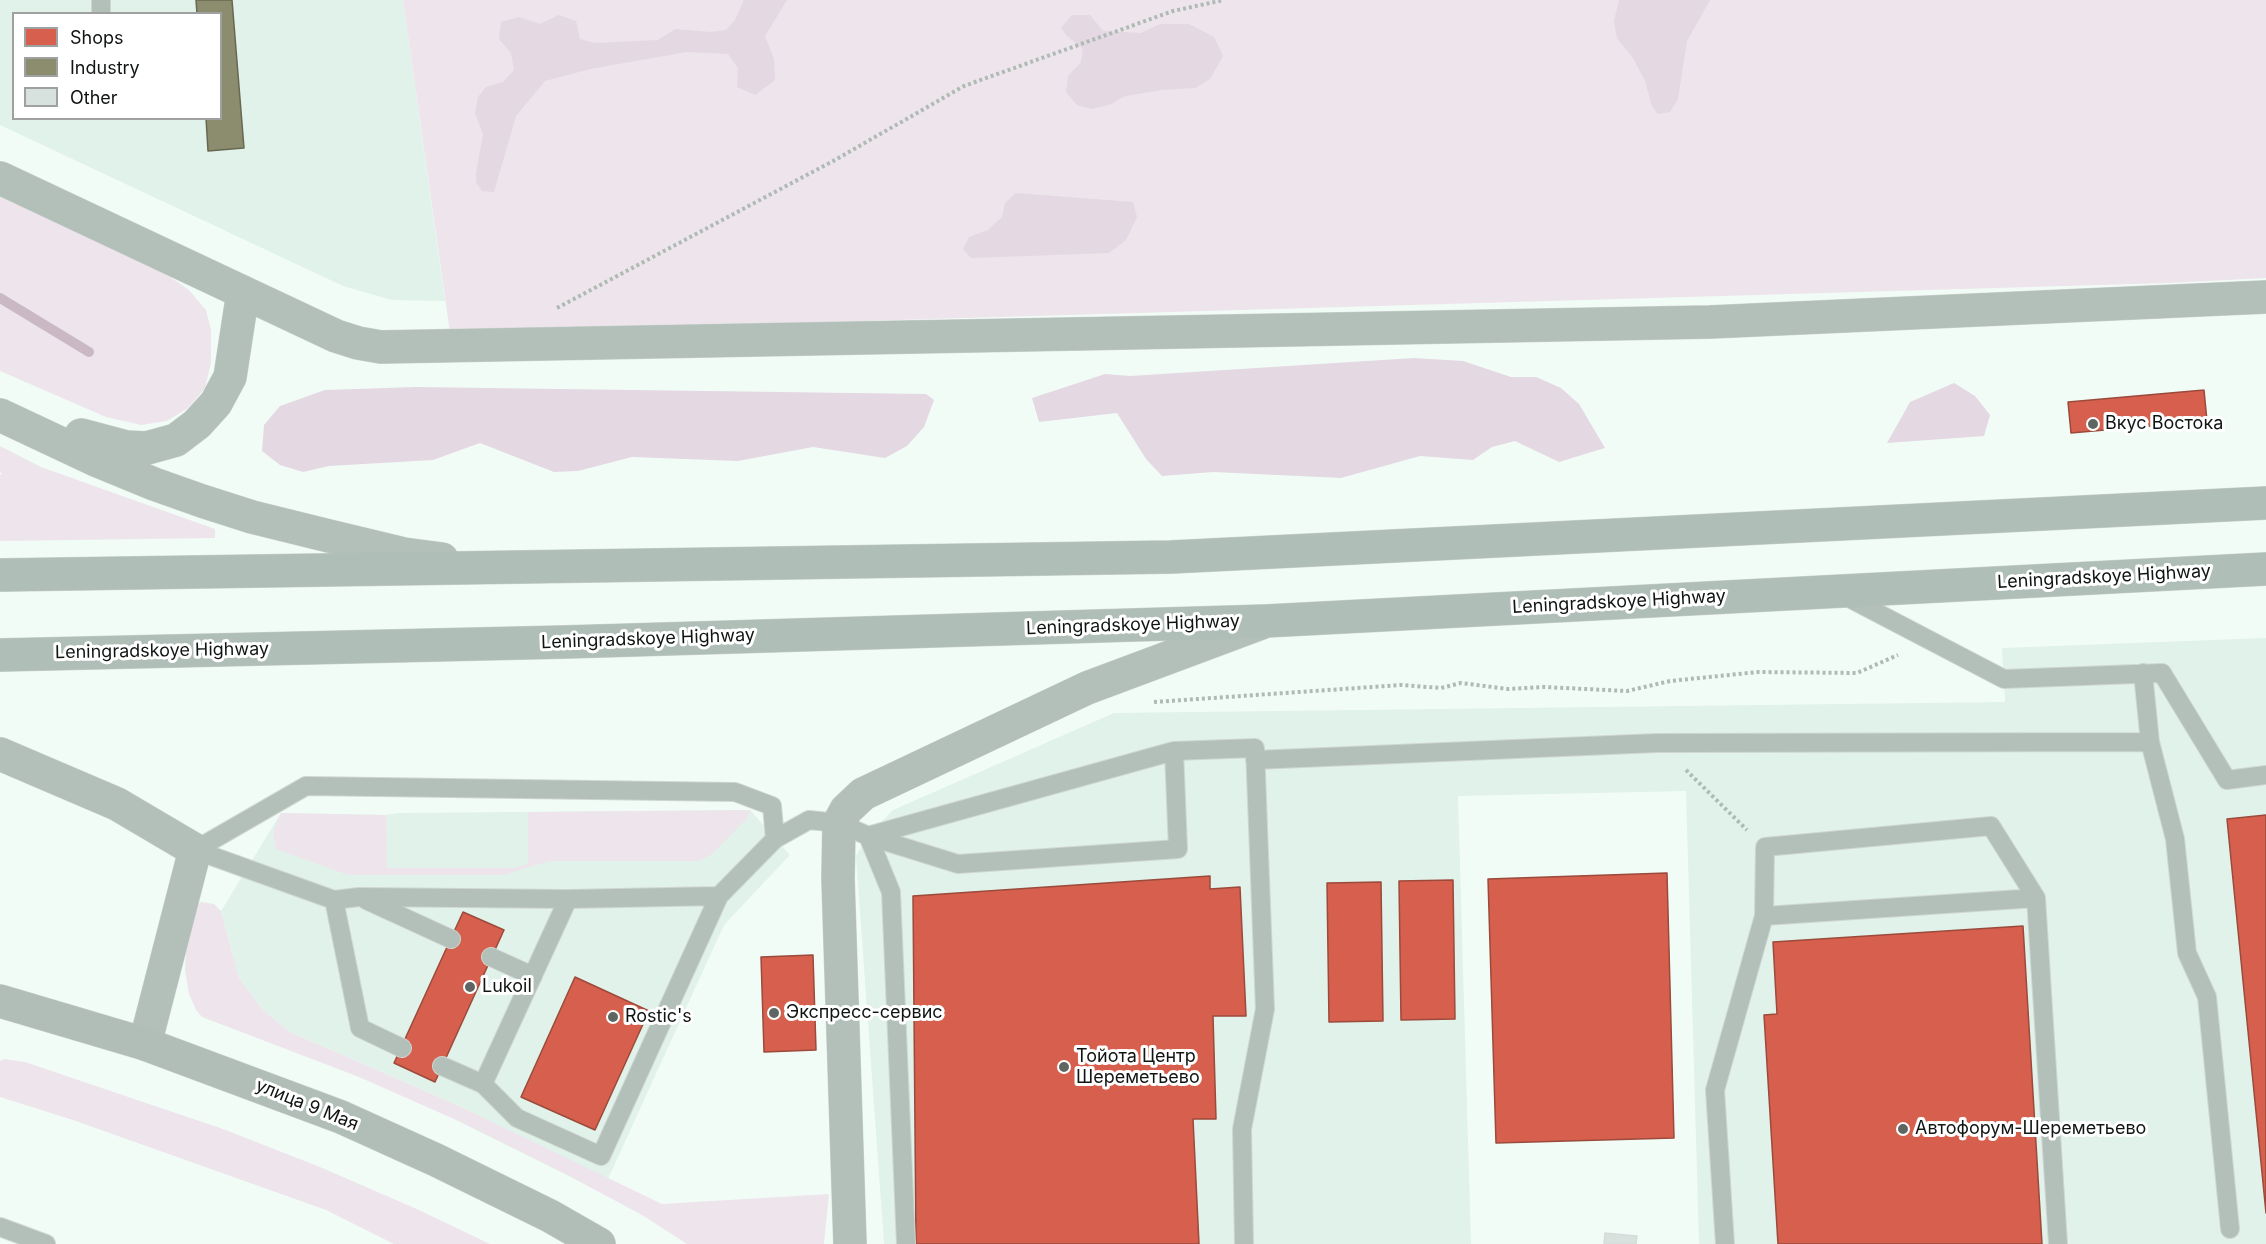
<!DOCTYPE html>
<meta charset="utf-8">
<style>
body{margin:0}
#map{position:relative;width:2266px;height:1244px;overflow:hidden;background:#f2fcf7;font-family:Inter,sans-serif}
canvas{display:block}
.legend{position:absolute;left:12px;top:12px;width:210px;height:108px;box-sizing:border-box;background:#fff;border:2px solid #9fa1a0;margin:0;padding:8px 10px;list-style:none;font-size:18px;color:#101512}
.legend li{display:flex;align-items:center;gap:12px;height:30px}
.legend b{width:30px;border:2px solid #9fa1a0}
</style>
<div id="map">
<canvas width="2266" height="1244"></canvas>
<ul class="legend">
<li><b style="height:16px;background:#d6604d"></b>Shops</li>
<li><b style="height:16px;background:#8c8c6e"></b>Industry</li>
<li><b style="height:16px;background:#d7e1dd"></b>Other</li>
</ul>
</div>
<script>
const context = document.querySelector('canvas').getContext('2d');
context.lineJoin = 'round';
function fillPath(path, color) { context.fillStyle = color; context.fill(path, 'evenodd'); }
const toPath = rows => new Path2D(rows.map(r => 'M' + r).join(''));
function trace(path, color, width, dash) { context.strokeStyle = color; context.lineWidth = width; context.lineCap = dash ? 'butt' : 'round'; context.setLineDash(dash || []); context.stroke(path); }
function drawText(font, color, halo, rows, align = 'center') {
  context.font = font + ' Inter,sans-serif'; context.lineWidth = 6; context.setLineDash([]); context.textBaseline = 'middle'; context.strokeStyle = halo; context.fillStyle = color; for (const [text, x, y, turn = 0] of rows) {
    context.save(); context.translate(x, y); context.rotate((+turn || 0) * Math.PI / 180); context.textAlign = isNaN(turn) ? turn : align; if (halo) context.strokeText(text, 0, 0); context.fillText(text, 0, 0); context.restore();
  }
}
fillPath(toPath([
 [0,0,403,0,445,301,392,300,343,286,0,125],
 [14,14,220,14,220,118,14,118],
 [2266,638,2266,1244,1699,1244,1686,791,1458,796,1471,1244,884,1244,856,856,868,836,893,810,1114,713,2005,702,2002,648],
 [750,810,790,855,724,925,608,1179,457,1105,290,1032,263,1010,239,978,221,911,281,813,386,815,399,813]
]), '#e0f2e9');
fillPath(toPath([
 [403,0,2266,0,2266,278,2169,283,450,333],
 [0,193,163,272,189,290,206,310,211,330,211,363,205,388,188,408,167,421,141,425,106,417,0,371],
 [0,446,41,467,215,529,215,538,0,541,0,475,2,474,0,472],
 [750,810,748,817,712,854,699,861,549,861,504,875,348,875,276,849,273,833,281,813,386,815,387,868,514,868,528,864,528,812],
 [201,902,214,904,221,911,239,978,263,1010,290,1032,457,1105,662,1204,829,1194,824,1244,687,1244,642,1215,569,1176,454,1119,359,1077,202,1017,196,1010,189,994,185,970,186,951,195,907],
 [4,1059,25,1062,223,1129,320,1167,419,1210,490,1244,394,1244,326,1210,73,1120,0,1097,0,1061]
]), '#ede5eb');
fillPath(toPath([
 [744,0,787,0,765,36,774,59,775,80,755,95,737,87,738,68,728,54,687,52,590,69,545,81,516,116,494,192,482,191,476,182,476,173,483,134,475,113,478,97,486,87,503,82,514,70,511,53,499,39,501,22,519,17,540,24,559,15,576,21,580,39,594,43,658,40,675,29,711,32,726,30,735,20],
 [1619,0,1710,0,1687,41,1678,99,1670,112,1658,114,1652,106,1645,81,1633,58,1617,38,1614,21],
 [1072,15,1090,15,1103,31,1141,33,1160,24,1189,24,1214,37,1223,56,1210,79,1195,88,1162,90,1125,96,1109,105,1091,109,1077,105,1066,92,1068,76,1081,62,1083,49,1066,35,1061,28],
 [1016,193,1133,202,1137,217,1126,240,1109,253,971,258,963,249,969,237,988,230,1002,217,1005,203],
 [1414,358,1463,361,1511,377,1536,377,1561,388,1579,404,1605,448,1559,462,1515,441,1492,447,1473,460,1420,456,1341,478,1213,472,1162,476,1146,459,1117,413,1039,422,1032,398,1105,374,1130,376],
 [1954,383,1975,396,1990,415,1984,436,1887,443,1910,402],
 [415,387,926,394,934,400,924,427,907,446,885,458,813,447,738,461,632,457,578,471,554,472,480,443,433,460,329,466,303,472,280,465,262,451,264,425,280,406,325,390]
]), '#e4d8e2');
const shops = toPath([
 [2204,390,2207,421,2071,433,2068,402,2204,390],
 [2266,815,2266,1213,2227,819,2266,815],
 [1667,873,1674,1138,1496,1143,1488,879,1667,873],
 [1210,876,1210,889,1240,887,1246,1016,1213,1016,1216,1119,1193,1119,1199,1244,916,1244,913,896,1210,876],
 [1453,880,1455,1019,1401,1020,1399,881,1453,880],
 [1381,882,1383,1021,1329,1022,1327,883,1381,882],
 [463,912,504,930,435,1082,394,1063,463,912],
 [2023,926,2042,1244,1778,1244,1764,1015,1777,1014,1773,942,2023,926],
 [813,955,816,1050,764,1052,761,957,813,955],
 [575,977,649,1011,595,1130,521,1097,575,977]
]);
fillPath(shops, '#d6604d');
trace(shops, '#9b4a3b', 1.5);
const industry = toPath([
 [196,0,232,0,244,148,208,151,206,118,220,118,220,14,197,14,196,0]
]);
fillPath(industry, '#8c8c6e');
trace(industry, '#676852', 1.5);
trace(toPath([
 [0,298,89,352]
]), '#cab9c5', 10);
const building = toPath([
 [1605,1233,1637,1236,1636,1244,1604,1244,1605,1233]
]);
fillPath(building, '#d7e1dd');
trace(building, '#d5ddd9', 1.5);
const service = toPath([
 [101,0,101,14],
 [1845,596,2004,679,2162,673,2227,780,2266,775],
 [2143,673,2150,742,2175,839,2187,953,2207,997,2230,1229],
 [1174,751,1255,748,1265,1009,1242,1129,1244,1244],
 [1255,760,1657,743,2150,742],
 [868,836,891,892,906,1244],
 [195,850,334,900,359,897,568,899,719,896,775,839,809,820,839,823,868,836,958,864,1178,849,1174,751,868,836],
 [195,850,306,786,735,792,772,806,775,839],
 [334,900,360,1028,402,1048],
 [366,900,451,939],
 [1764,916,1765,847,1991,826,2036,898],
 [491,957,533,976],
 [442,1066,483,1084,568,899],
 [483,1084,517,1118,601,1156,719,896],
 [0,1227,46,1244],
 [1725,1244,1715,1090,1764,916,2036,898,2058,1244]
]);
const minor = toPath([
 [0,178,336,336,358,343,381,347,1710,322,2266,297],
 [0,415,98,461,154,484,202,501,252,517,333,537,404,554,442,559],
 [81,435,126,447,147,448,176,440,197,424,216,403,230,377,243,292],
 [0,754,117,804,195,850,145,1044],
 [850,1244,838,879,839,823,846,810,863,794,1087,688,1261,623]
]);
const secondary = toPath([
 [0,1001,145,1044,341,1117,436,1160,550,1216,599,1244]
]);
const trunk = toPath([
 [0,575,1171,557,2266,503],
 [0,655,565,642,1266,621,2266,569]
]);
trace(service, '#cfd6d2', 20);
trace(minor, '#cfd6d2', 34);
trace(secondary, '#cfd6d2', 34);
trace(trunk, '#cfd6d2', 34);
trace(toPath([
 [557,308,835,160,964,86,1173,11,1224,0],
 [1154,702,1401,685,1441,688,1461,683,1508,689,1544,687,1627,691,1670,681,1758,672,1857,673,1898,655],
 [1686,770,1747,830]
]), '#b0bab5', 4, [3, 3]);
trace(service, '#b3bfb9', 18);
trace(minor, '#b3bfb9', 33);
trace(secondary, '#b1beb7', 33);
trace(trunk, '#b0beb8', 33);
for (const [x, y, r, color] of [
 [2093,424,6,"#5f6662"],
 [470,987,6,"#5f6662"],
 [774,1013,6,"#5f6662"],
 [613,1017,6,"#5f6662"],
 [1064,1067,6,"#5f6662"],
 [1903,1129,6,"#5f6662"]
]) { const dot = new Path2D(); dot.arc(x, y, r, 0, 2 * Math.PI); context.fillStyle = color; context.fill(dot); trace(dot, '#fff', 2); }
drawText('18px', '#101512', '#fff', [
 ["Вкус Востока",2105,424],
 ["Lukoil",482,987],
 ["Экспресс-сервис",786,1013],
 ["Rostic's",625,1017],
 ["Тойота Центр",1076,1057],
 ["Шереметьево",1076,1078],
 ["Автофорум-Шереметьево",1915,1129]
], 'left');
drawText('18px', '#101512', '#fff', [
 ["Leningradskoye Highway",2104,577,-3],
 ["Leningradskoye Highway",1619,602,-3],
 ["Leningradskoye Highway",1133,625,-2],
 ["Leningradskoye Highway",648,639,-2],
 ["Leningradskoye Highway",162,651,-1],
 ["улица 9 Мая",307,1105,22]
]);
</script>
